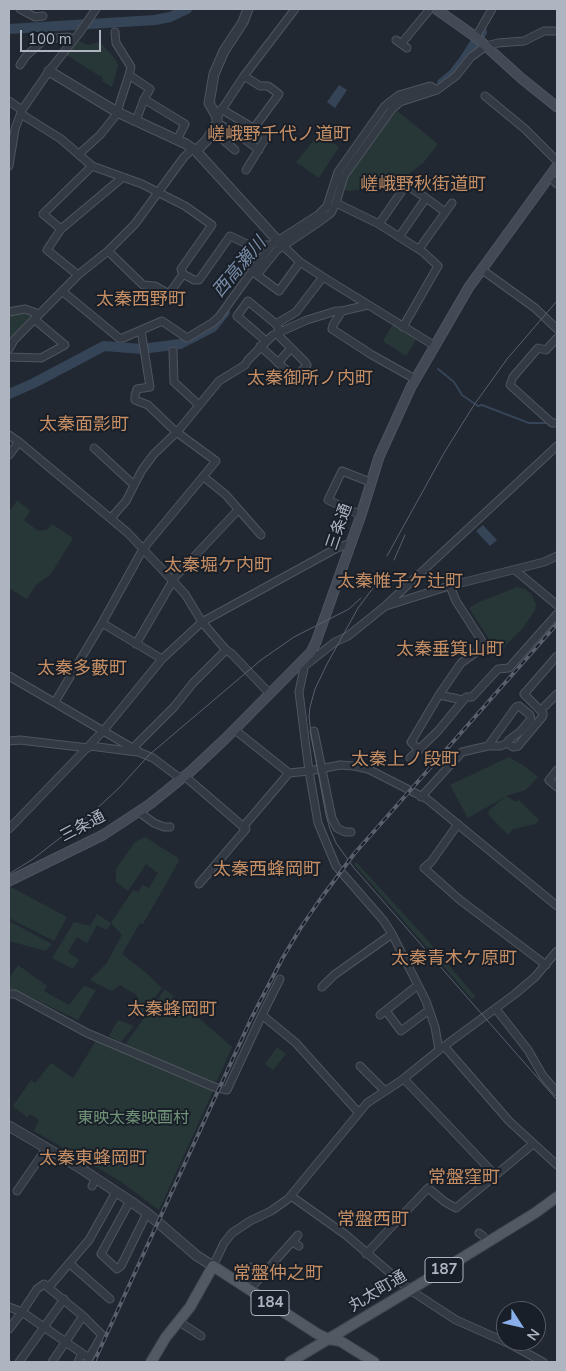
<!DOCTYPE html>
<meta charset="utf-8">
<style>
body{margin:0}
#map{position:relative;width:566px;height:1371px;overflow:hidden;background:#212832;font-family:"Nunito Sans",sans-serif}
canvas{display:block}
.frame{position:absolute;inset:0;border:10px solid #aeb5c0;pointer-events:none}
.north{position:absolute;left:496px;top:1301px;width:50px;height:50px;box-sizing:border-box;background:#191f28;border:1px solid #555b65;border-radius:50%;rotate:125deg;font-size:14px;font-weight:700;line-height:20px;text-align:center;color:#aeb5c0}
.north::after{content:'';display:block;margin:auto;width:18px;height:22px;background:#89afea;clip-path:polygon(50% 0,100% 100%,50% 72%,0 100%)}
.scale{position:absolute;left:20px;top:30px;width:81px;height:22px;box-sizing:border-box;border:2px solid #aeb5c0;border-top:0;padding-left:6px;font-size:15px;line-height:18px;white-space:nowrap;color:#aeb5c0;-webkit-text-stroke:4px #191f28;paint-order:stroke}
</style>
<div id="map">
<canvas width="566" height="1371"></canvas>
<div class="frame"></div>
<div class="north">N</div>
<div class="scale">100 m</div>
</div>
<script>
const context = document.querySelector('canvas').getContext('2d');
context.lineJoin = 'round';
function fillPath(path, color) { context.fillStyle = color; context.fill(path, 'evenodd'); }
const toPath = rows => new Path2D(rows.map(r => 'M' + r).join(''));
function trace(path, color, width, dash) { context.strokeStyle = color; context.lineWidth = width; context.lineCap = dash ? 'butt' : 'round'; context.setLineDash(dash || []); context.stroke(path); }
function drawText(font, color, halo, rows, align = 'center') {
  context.font = font + ' "Nunito Sans","Noto Sans JP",sans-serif'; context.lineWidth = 4; context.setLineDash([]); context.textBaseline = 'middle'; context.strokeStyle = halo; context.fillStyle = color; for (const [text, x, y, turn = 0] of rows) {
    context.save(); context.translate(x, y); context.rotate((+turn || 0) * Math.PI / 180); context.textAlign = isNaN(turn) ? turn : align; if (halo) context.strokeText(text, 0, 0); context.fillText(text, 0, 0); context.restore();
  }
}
fillPath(toPath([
 [76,40,88,45,100,42,116,60,118,66,112,87,102,81,103,78,65,54],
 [396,110,438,144,424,162,405,177,390,175,358,190,348,191,342,189,346,178],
 [319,134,339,147,319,178,296,162],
 [21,311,38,314,14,338,9,335,9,314],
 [393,324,417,338,406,356,383,341],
 [17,500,30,511,24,520,38,531,47,530,52,524,73,538,51,574,35,586,27,599,9,588,9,513],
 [517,587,525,589,532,595,536,604,535,610,523,628,498,653,469,608,477,603],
 [509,757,524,766,538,777,526,790,506,796,516,802,519,800,539,820,536,824,513,829,508,835,488,814,489,810,505,797,468,818,450,785],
 [145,837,178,858,179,861,143,924,140,923,122,954,145,972,162,988,141,1016,129,1009,138,996,120,985,112,991,90,980,106,964,122,935,111,923,107,930,97,925,87,943,77,937,68,952,79,960,73,969,52,958,74,922,90,926,97,914,111,923,133,890,138,892,143,885,149,888,158,873,146,864,128,891,116,882,116,869,135,842],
 [356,862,423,935,476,997,472,999,354,864],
 [9,886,67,917,54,941,9,918],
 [9,921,52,944,46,951,9,941],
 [18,965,47,986,44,991,69,1005,84,986,96,990,78,1020,18,991,9,990,9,979],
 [165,989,232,1047,215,1085,124,1046],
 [118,1020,134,1026,121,1042,109,1036],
 [97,1039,214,1089,159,1210,120,1181,34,1131,39,1120,30,1114,27,1117,13,1106,31,1080,35,1083,51,1063,73,1078],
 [277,1047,286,1054,273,1070,265,1064]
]), '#273737');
fillPath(toPath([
 [339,85,347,90,335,108,327,102],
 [483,525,497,540,490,546,476,531]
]), '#364458');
trace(toPath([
 [438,369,454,382,462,395,478,406,482,405,529,423,548,423]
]), '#364458', 2);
trace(toPath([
 [9,29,155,20,170,17,187,9],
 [442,83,453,74,464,60,482,32],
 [324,214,332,204,339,177,389,108],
 [9,394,34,383,104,346,142,349,180,344,213,327,225,312]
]), '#364458', 10);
const minor = toPath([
 [20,9,35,17,43,16],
 [476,37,492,9],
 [396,40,407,48],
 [401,44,430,9],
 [20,65,26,56,45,39,68,37,74,39],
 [129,75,150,89,144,99,136,121],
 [244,76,260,86,268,86,279,94,254,128],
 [485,96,525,129,557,161],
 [144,99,185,124,177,140],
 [9,101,22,110],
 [221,109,267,136,246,170],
 [21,114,61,139,92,166,142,184,185,206,212,225,181,269,183,274,194,280,199,280,230,236,249,245,271,245],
 [217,117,244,76,295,9],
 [217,123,236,133,259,150],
 [213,131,235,150],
 [79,154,100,135,116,115,129,75,131,67,116,43,115,32],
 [9,166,15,129,22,110,49,71,80,32,96,9],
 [550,177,557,184],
 [426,198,445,212],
 [336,203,379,224,423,252,438,266,403,327],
 [379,224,406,185,426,198,399,237],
 [61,229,43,214,92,166],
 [280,243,300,262,323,277,435,346],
 [419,249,452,203],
 [108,251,143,285,155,286,169,294,183,274],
 [300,262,279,291,257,275,277,250,319,222,331,213,336,203,344,176,392,109,400,102,437,90,456,76,471,57,486,46,498,43,524,41,544,31,557,31],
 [481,269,535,308,557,329],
 [78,275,47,250,61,229,123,177],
 [62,291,119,338,123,338,162,321,187,338,212,323,219,317,271,245,318,215,327,206,338,172,384,107,391,101,399,95,430,86,437,90],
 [368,305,342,311,333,325,332,329,372,355,415,379],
 [9,312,25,309,39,314],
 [276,324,296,312,323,277],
 [266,341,237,316,248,301,276,324,280,331],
 [260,346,295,378,307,365,305,362,277,334],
 [9,349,14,340,78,275,108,251,135,224,184,157,193,149],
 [173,351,174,382,199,405],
 [9,357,41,358,65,345,34,319],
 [278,363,291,348],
 [555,423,552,423,510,385,513,377,538,348,546,350,557,338],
 [9,435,19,442,128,533,185,594,202,622,226,650,232,654,270,694],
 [94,448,134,485],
 [9,455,19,442],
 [204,477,226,495,261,535],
 [361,515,328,500,342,471,370,482],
 [112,517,126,501,142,470,154,454,178,431,219,381,245,365,248,360,273,335,307,320,336,311,342,311],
 [515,570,557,605],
 [386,606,449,586,544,562,557,556],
 [102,623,162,659],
 [136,644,175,577,238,510],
 [310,662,301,661,304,668,299,692,309,771,318,823,336,866,383,920,392,934,426,1001,435,1027,439,1050],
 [307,664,335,642,348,636,384,607,557,446],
 [9,676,141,753,153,758,177,776,188,779,246,829,199,884],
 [439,695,463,700],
 [55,702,102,623,143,549,216,461,175,431,148,405,135,400,135,395,137,389,150,387,141,330],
 [545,706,557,694],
 [235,730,289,773,309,771,340,765,354,766,368,769,427,799,557,906],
 [314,731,332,818,337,828,345,832,351,832],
 [9,741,20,740,88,748],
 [507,743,513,747,518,746,543,716,543,713,524,694,557,656],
 [90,746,137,752],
 [133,748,174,707,193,683,226,650],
 [419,750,411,742,439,695,461,663,485,646,456,601,450,586],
 [410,758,438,731,466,697,472,697,498,669,509,668,557,614],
 [557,770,549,780,557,787],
 [421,797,462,752,488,746,501,746,507,743,509,740,521,731,531,719,530,715,519,706,516,707,488,746],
 [139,812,154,823,164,827,170,827],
 [458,824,431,862,424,868,460,900,546,965],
 [243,827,289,773],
 [9,829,104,730,162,659,202,622,337,548,351,543],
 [322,987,334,975,392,934],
 [9,994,15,994,87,1033,214,1087,227,1090,262,1015,280,979],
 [496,1009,528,1050,543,1076,557,1092],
 [386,1011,401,1031,429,1010],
 [262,1015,296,1043,358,1112],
 [380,1015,418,985],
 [444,1046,509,1121,557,1165],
 [360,1066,385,1091],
 [404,1079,495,1175],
 [92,1186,96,1178],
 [17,1191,46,1149],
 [291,1196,346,1235,410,1290,456,1320,510,1344,543,1362],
 [130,1201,101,1254,117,1269,121,1266,147,1213],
 [479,1233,483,1236],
 [293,1242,299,1246],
 [366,1254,428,1188,445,1202,456,1208,533,1144],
 [69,1263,110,1299],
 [213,1266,224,1243,232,1233,250,1221,271,1211,288,1199,367,1103,402,1080,439,1050,515,994,535,977,557,951],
 [251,1267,263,1275],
 [49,1287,89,1240,116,1192],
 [250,1289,298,1235],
 [9,1307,22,1312,89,1358,102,1335,83,1316,44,1284,37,1289,22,1312,9,1329],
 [178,1321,201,1336],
 [19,1362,64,1299],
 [52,1362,83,1316],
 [78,1362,82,1353]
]);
const tertiary = toPath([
 [49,71,117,112,186,144,196,151,278,241],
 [196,151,207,140,217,123,217,117,209,103,214,74,224,51,243,22,248,9],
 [9,1126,77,1166,130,1201,147,1213,197,1256,213,1266]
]);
const secondary = toPath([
 [436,9,477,38,521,78,557,107],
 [9,881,103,835,150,804,191,771,225,739,311,652,316,642,361,515,379,457,411,387,469,287,557,166]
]);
const primary = toPath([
 [151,1362,166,1337,190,1307,213,1266,316,1333,328,1339,340,1341,374,1362],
 [290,1362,410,1290,535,1213,557,1197]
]);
trace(minor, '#4e555e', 9);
trace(tertiary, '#4e555e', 11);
trace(secondary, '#4e555e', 11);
trace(primary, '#3d434d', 12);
trace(minor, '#343a43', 7);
trace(tertiary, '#343a43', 9);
trace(secondary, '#424a56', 9);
trace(primary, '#525963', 10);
trace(toPath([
 [387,556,444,453,474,405,507,359,557,301],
 [394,560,405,535],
 [373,588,358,608,327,664,315,689,310,707,309,716,311,734,326,815,330,829,336,843,354,868,557,1100],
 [9,874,33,859,92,813,120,787,149,755,261,660,294,637,349,609,361,598]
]), '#58606c', 1);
const rail = toPath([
 [94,1362,251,1019,282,959,300,929,319,901,354,854,557,624]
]);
trace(rail, '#58606c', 4);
trace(rail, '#191f28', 2, [5.5]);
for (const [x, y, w] of [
 [444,1270,38],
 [270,1303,38]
]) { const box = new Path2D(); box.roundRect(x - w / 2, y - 12.5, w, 25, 4); context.fillStyle = '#191f28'; context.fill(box); trace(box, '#aeb5c0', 1); }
drawText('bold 15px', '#aeb5c0', null, [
 ["187",444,1270],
 ["184",270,1303]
]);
drawText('16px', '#aeb5c0', '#191f28', [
 ["三条通",340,527,-71],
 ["三条通",83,827,-28],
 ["丸太町通",378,1292,-31]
]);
drawText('16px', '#709378', '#191f28', [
 ["東映太秦映画村",133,1119]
]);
drawText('18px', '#c58e64', '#191f28', [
 ["嵯峨野千代ノ道町",279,136],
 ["嵯峨野秋街道町",423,186],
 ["太秦西野町",141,301],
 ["太秦御所ノ内町",310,380],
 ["太秦面影町",84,426],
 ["太秦堀ケ内町",218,567],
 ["太秦帷子ケ辻町",400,583],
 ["太秦垂箕山町",450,651],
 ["太秦多藪町",82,670],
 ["太秦上ノ段町",405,761],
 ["太秦西蜂岡町",267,871],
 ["太秦青木ケ原町",454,960],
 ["太秦蜂岡町",172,1011],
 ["太秦東蜂岡町",93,1160],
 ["常盤窪町",464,1179],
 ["常盤西町",373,1221],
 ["常盤仲之町",278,1275]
]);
drawText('italic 18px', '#798da6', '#191f28', [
 ["西高瀬川",240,268,-50]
]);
</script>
